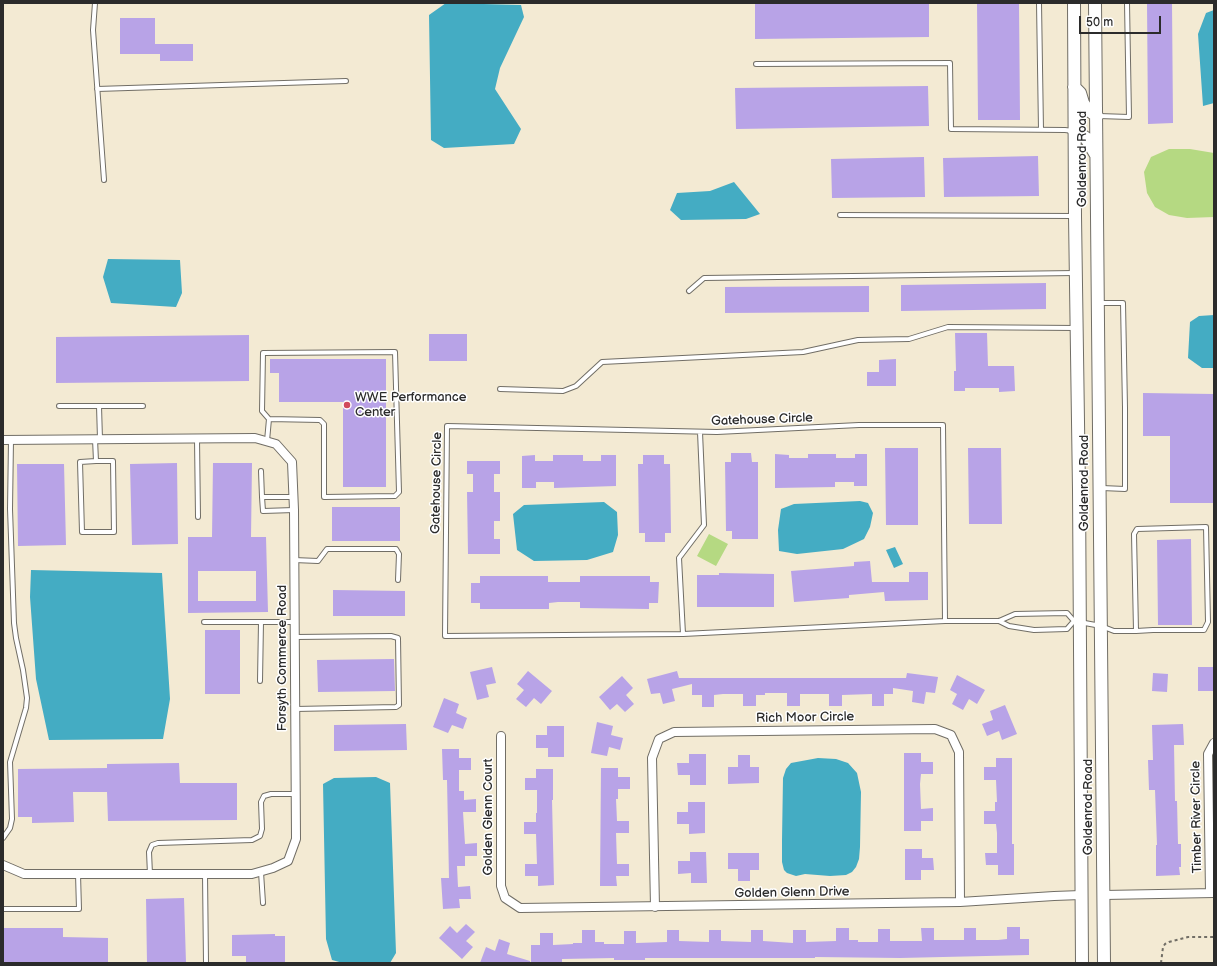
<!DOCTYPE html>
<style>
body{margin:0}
#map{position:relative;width:1217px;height:966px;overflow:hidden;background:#f3ead3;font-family:"Balsamiq Sans",sans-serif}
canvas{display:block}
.frame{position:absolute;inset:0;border:4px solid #2b2b2b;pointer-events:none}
.scale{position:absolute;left:1079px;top:16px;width:82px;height:18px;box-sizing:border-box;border:2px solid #2b2b2b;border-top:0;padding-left:5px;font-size:12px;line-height:14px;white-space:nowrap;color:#2b2b2b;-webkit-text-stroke:3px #fff;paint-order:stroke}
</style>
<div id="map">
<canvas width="1217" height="966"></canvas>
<div class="frame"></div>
<div class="scale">50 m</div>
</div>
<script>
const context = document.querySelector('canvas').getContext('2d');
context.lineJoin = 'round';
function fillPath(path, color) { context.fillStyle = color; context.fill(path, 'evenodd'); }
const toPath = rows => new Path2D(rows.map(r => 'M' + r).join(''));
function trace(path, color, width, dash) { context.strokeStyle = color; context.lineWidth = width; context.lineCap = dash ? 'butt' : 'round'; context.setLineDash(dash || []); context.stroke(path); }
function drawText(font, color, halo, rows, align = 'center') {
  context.font = font + ' "Balsamiq Sans",sans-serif'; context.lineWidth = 3; context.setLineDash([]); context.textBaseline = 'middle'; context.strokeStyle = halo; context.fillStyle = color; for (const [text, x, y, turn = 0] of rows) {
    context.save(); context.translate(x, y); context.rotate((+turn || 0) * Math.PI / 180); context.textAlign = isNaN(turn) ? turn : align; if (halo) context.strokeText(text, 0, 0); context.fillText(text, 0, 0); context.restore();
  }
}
fillPath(toPath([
 [1169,149,1190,149,1214,153,1214,217,1187,218,1169,215,1155,207,1147,193,1144,172,1151,157],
 [709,534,728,544,716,566,697,556]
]), '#b5d982');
fillPath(toPath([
 [446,3,521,5,524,17,500,68,495,89,521,129,514,144,444,148,431,140,429,15],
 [1214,10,1214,103,1203,106,1198,34,1206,13],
 [734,182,760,214,746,219,681,220,670,210,677,193,710,191],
 [108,259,180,260,182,293,176,307,111,303,103,277],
 [1214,315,1214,368,1202,368,1188,358,1190,322,1199,316],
 [860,501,868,503,873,513,870,527,864,539,843,549,797,554,779,551,778,530,781,509,794,504],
 [604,502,617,512,618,535,613,552,587,560,534,561,517,550,513,514,524,505],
 [895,547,903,564,894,568,886,550],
 [31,570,162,573,170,699,163,739,49,740,36,679,30,597],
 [818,758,836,759,848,763,857,773,861,792,860,847,859,859,856,867,852,872,846,875,830,876,805,874,796,876,787,873,784,870,782,862,782,840,783,778,786,769,791,763],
 [376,777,390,783,396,953,390,963,343,963,332,960,326,939,323,784,334,778]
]), '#44acc3');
fillPath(toPath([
 [755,3,929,3,929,37,755,39],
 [977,3,1019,3,1020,120,978,120],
 [1147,3,1172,3,1173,123,1148,124],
 [120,18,155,18,155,44,193,44,193,61,160,61,160,54,120,54],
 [928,86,929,126,736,129,735,88],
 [1038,156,1039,196,944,197,943,158],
 [924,157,925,197,832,198,831,159],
 [1046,283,1046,309,901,311,901,285],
 [869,286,869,312,725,313,725,287],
 [955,333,987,333,988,366,1014,366,1015,391,999,392,999,388,965,388,965,391,954,391,954,371,956,371],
 [429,334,467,334,467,361,429,361],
 [249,335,249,381,56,383,56,337],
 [270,359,386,359,386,487,343,487,343,402,279,402,279,373,270,373],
 [896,359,896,386,867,386,867,372,879,372,879,360],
 [1143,393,1214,394,1213,503,1170,503,1170,436,1143,436],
 [885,448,918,448,918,525,886,525],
 [968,448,1001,448,1002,524,969,524],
 [731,453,751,453,752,462,758,462,758,539,732,539,732,531,726,531,725,462,731,462],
 [775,454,789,455,789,458,808,458,808,454,836,454,836,458,855,458,855,454,867,454,867,486,854,486,854,482,835,482,835,487,775,488],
 [535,455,535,461,553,461,553,455,583,455,583,461,601,461,601,455,616,455,616,486,554,488,554,482,536,482,536,488,522,488,522,456],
 [643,455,664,455,664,464,670,464,671,533,665,533,665,542,645,542,645,533,639,533,638,464,643,464],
 [467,461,500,461,500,474,494,474,494,492,500,492,500,521,494,521,494,539,500,539,500,554,468,554,467,492,473,492,473,474,467,474],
 [177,463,178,544,132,545,130,464],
 [213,463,252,463,251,537,266,537,268,612,188,613,188,537,212,537],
 [198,571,256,571,256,601,198,601],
 [17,464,64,464,66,545,18,546],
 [332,507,400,507,400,541,332,541],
 [1191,539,1192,625,1158,625,1157,540],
 [870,561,872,582,909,582,909,572,928,572,928,600,885,601,884,592,849,595,849,598,794,602,791,571,854,566,854,562],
 [719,573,774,574,774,607,697,607,697,575,719,575],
 [480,576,548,576,548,582,580,582,580,576,650,576,650,582,659,582,658,603,649,603,649,609,580,608,580,602,558,602,549,603,549,609,480,609,480,603,471,603,471,583,480,583],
 [333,590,405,591,405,616,333,616],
 [205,630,240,630,240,694,205,694],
 [394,659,395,691,318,692,317,660],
 [492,667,496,683,486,685,489,697,477,700,470,672],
 [1198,667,1214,667,1214,691,1198,691],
 [528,671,552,691,541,704,534,698,526,707,516,699,524,690,517,684],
 [677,671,679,678,906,678,907,673,938,677,935,693,926,692,924,704,912,702,913,691,893,688,893,694,884,694,884,706,872,706,872,694,842,695,842,706,829,706,829,694,800,694,800,706,787,706,787,693,765,693,765,695,756,695,756,706,743,706,743,694,723,694,714,695,714,707,702,707,702,695,692,695,692,684,672,689,675,701,663,704,660,693,651,694,647,679],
 [1153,673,1168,674,1167,692,1152,691],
 [957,675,985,690,977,704,969,699,963,710,952,704,957,694,950,690],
 [622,676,633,688,626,695,634,704,625,712,617,704,610,710,599,697],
 [444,698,459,704,456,713,467,718,463,729,452,725,448,733,433,727],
 [1005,705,1017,734,1002,740,999,731,987,736,982,724,993,720,990,711],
 [597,722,613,726,611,735,623,738,620,750,609,747,607,756,591,753],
 [406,724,407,750,334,751,334,725],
 [1183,724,1184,745,1174,745,1175,801,1177,801,1178,844,1181,844,1181,867,1179,867,1180,875,1156,876,1156,845,1157,845,1155,790,1149,790,1148,760,1153,760,1152,725],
 [547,726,564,726,564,757,548,757,548,748,536,748,536,735,547,735],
 [442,749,459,749,459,758,471,758,471,770,459,770,459,791,464,791,464,800,476,799,476,812,463,812,465,844,477,843,477,856,465,856,465,866,457,866,458,887,470,886,471,899,459,899,460,908,443,909,441,878,449,878,447,780,443,780],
 [904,753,921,753,921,762,933,762,933,774,921,774,920,784,921,809,933,808,933,821,921,821,921,831,904,831],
 [689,754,706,754,706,785,690,785,690,775,678,775,677,763,689,763],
 [738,755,750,755,750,767,759,767,759,783,728,784,728,767,738,767],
 [996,758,1012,758,1012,844,1014,844,1014,875,998,875,998,865,986,865,985,853,997,853,997,833,996,824,984,824,984,811,995,811,995,802,997,802,996,780,984,780,984,767,996,767],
 [179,763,180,783,237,783,237,820,108,821,107,792,73,792,74,822,32,823,32,817,18,817,18,769,107,768,107,764],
 [601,768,618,768,618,777,630,777,630,789,618,789,618,799,616,799,617,821,629,821,629,833,616,833,617,864,629,864,629,876,616,876,617,886,600,886],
 [536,769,553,769,553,800,552,800,554,885,538,886,538,876,525,876,525,864,537,864,536,834,524,834,524,822,536,822,536,813,537,813,537,790,525,790,525,778,536,778],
 [688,802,705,802,705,833,689,834,689,824,677,824,677,812,688,812],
 [905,849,922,849,922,858,933,858,934,870,921,870,921,880,905,880],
 [690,852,706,852,707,883,691,883,691,873,678,874,678,861,690,861],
 [728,853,759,853,759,870,750,870,750,881,738,881,738,869,728,869],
 [184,898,186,963,147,963,146,899],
 [466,924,475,932,466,941,473,947,462,959,439,938,450,926,457,933],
 [1007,927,1020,927,1020,939,1029,939,1029,955,900,958,815,957,815,958,645,958,645,960,614,960,614,958,562,959,562,962,531,962,531,945,540,945,540,933,553,933,553,945,573,944,573,943,582,943,582,930,595,930,595,942,604,942,604,944,624,944,624,931,636,931,636,943,667,942,667,930,679,930,679,941,709,942,709,930,721,930,721,941,751,942,751,930,763,930,763,941,793,943,793,930,806,930,806,942,836,941,836,928,849,928,849,940,858,940,858,942,878,942,878,929,890,929,890,941,922,941,921,928,934,928,934,940,964,940,964,928,976,928,976,940,998,940,1007,939],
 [3,928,63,928,63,937,108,938,108,963,3,963],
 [275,934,275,936,285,936,285,962,246,962,246,956,232,956,232,935],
 [499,939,510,943,507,954,530,961,530,963,480,963,486,947,495,951]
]), '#b8a3e7');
const service = toPath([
 [95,3,93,30,104,180],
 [1039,3,1041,130],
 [756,64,950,63,951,129,1065,130,1073,131],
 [97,89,346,81],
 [1099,116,1129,117,1127,3],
 [840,215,1074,216],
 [689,291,704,278,1075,273],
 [1099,303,1123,303,1125,408,1125,489,1102,488],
 [500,389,563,391,576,386,602,362,803,352,858,340,909,339,948,327,1076,328],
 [59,406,99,406],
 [95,439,96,461,80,462,82,532,114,532,113,461,96,461],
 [100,439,99,406,143,406],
 [197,439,198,517],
 [267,441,269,419,320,420,324,424,324,497,395,496,399,492,395,352,263,353,262,411,269,419],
 [261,471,262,497,293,497],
 [262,497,263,511,294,510],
 [294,560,318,561,327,549,396,549,399,554,398,580],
 [945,621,943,425,859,425,717,432,447,426,445,636,683,634,945,621,999,621,1015,614,1067,613,1074,621,1101,626,1114,631,1136,631,1153,630,1204,630,1208,622,1206,527,1137,529,1134,534,1136,631],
 [999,621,1009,626,1034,630,1067,629,1074,621],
 [204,622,294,622],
 [683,634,679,558,704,525,700,432],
 [295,637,391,636,398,638,399,705,396,707,295,709],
 [260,681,261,622],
 [3,838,10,828,12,819,10,762,26,708,27,698,23,670,16,638,14,623,10,509,11,440],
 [261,872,263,903],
 [150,874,149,852,152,845,158,843,252,840,260,836,262,829,261,802,264,796,271,794,295,794],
 [205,874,206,963],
 [3,909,79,909,78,874]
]);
const minor = toPath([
 [3,440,255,438,276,444,292,462,294,510,296,839,288,861,273,868,252,874,24,874,3,865],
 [501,736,501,886,505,898,520,908,960,902,1054,896,1081,895],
 [1210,893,1208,754,1214,743],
 [1104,895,1214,893],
 [655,907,652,758,659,739,674,732,935,729,951,735,959,752,960,902]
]);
const secondary = toPath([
 [1074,3,1075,216,1079,490,1082,963],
 [1095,3,1104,963],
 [1074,87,1080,93,1083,103,1087,109,1097,116],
 [1074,131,1080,134,1086,138,1096,155]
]);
trace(service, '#716e66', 6);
trace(minor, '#716e66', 10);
trace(secondary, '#716e66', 14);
trace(toPath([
 [1161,963,1163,947,1165,944,1169,942,1188,937,1214,937]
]), '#716e66', 2, [3, 3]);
trace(service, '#fff', 4);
trace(minor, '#fff', 8);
trace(secondary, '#fff', 12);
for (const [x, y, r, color] of [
 [347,405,4,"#d1495b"]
]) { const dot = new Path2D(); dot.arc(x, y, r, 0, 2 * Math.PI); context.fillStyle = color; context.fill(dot); trace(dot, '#fff', 1.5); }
drawText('13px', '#2b2b2b', '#fff', [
 ["Goldenrod Road",1083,159,-90],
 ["Gatehouse Circle",762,420,-2],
 ["Gatehouse Circle",437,483,-89],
 ["Goldenrod Road",1085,483,-90],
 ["Forsyth Commerce Road",283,658,-90],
 ["Rich Moor Circle",805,718,-1],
 ["Goldenrod Road",1089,807,-90],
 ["Golden Glenn Court",489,817,-90],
 ["Timber River Circle",1197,817,-91],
 ["Golden Glenn Drive",792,893,-1]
]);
drawText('13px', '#2b2b2b', '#fff', [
 ["WWE Performance",355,398],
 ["Center",355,413]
], 'left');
</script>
